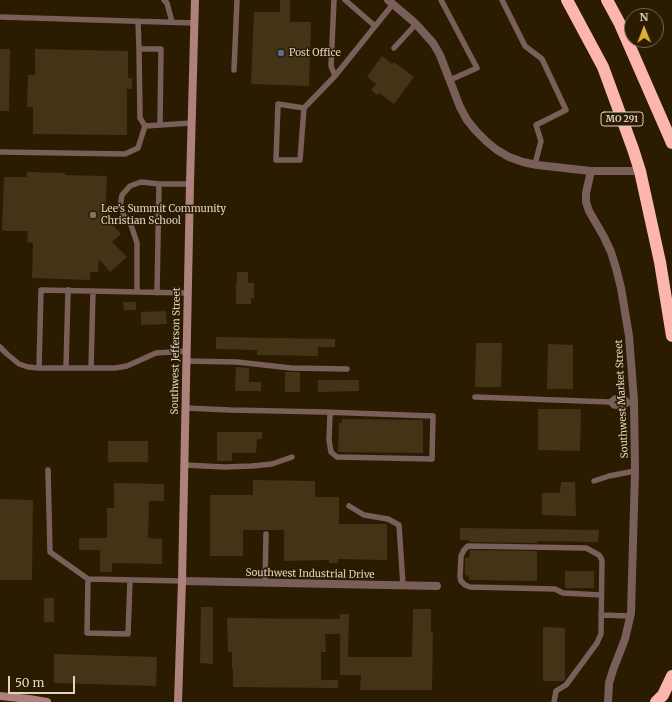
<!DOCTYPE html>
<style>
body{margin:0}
#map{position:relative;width:672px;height:702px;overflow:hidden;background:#2b1b01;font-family:Merriweather,serif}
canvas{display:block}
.north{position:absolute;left:624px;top:8px;width:40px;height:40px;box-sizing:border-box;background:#2b1b01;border:1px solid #73654f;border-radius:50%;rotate:359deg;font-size:11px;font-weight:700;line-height:16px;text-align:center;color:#ded3c4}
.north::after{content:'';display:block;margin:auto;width:14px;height:18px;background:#ddb133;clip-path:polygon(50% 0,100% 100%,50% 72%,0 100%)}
.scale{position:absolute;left:8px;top:676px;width:67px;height:18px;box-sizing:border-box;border:2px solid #ded3c4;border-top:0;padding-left:5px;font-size:12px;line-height:14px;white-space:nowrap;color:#ded3c4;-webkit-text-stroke:3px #2b1b01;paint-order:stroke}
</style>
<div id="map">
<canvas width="672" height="702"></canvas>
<div class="north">N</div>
<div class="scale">50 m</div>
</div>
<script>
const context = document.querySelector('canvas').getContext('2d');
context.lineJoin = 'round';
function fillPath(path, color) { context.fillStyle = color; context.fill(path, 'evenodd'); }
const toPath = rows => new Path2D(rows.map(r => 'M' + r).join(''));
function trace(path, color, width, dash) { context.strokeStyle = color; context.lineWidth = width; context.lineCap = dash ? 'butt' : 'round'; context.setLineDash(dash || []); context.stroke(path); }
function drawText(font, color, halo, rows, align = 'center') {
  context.font = font + ' Merriweather,serif'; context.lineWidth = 3; context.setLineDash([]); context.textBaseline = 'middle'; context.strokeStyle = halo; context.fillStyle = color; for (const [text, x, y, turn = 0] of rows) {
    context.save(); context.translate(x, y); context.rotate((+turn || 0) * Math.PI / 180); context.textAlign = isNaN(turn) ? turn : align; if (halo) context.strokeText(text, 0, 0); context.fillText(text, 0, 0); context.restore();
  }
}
fillPath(toPath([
 [280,0,290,0,290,22,311,22,309,86,251,84,254,12,280,12],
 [0,49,10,49,9,111,0,111],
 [35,49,128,51,128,78,132,78,132,89,127,89,127,135,33,134,33,107,27,107,28,75,35,75],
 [382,56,392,64,394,62,414,77,394,104,379,93,377,95,371,90,376,84,367,77],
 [27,172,65,173,65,175,107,176,105,225,113,225,121,234,112,242,127,257,110,272,99,259,98,272,90,272,90,280,32,278,33,243,27,242,28,231,4,231,2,229,4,177,27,177],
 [237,272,248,272,248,283,254,283,254,298,251,298,251,304,236,304,236,283,237,283],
 [123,302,136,302,136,310,124,310],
 [166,311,167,324,141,325,141,312],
 [216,337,335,339,335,347,318,347,318,356,257,355,257,350,216,349],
 [476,343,502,343,501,387,475,387],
 [548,344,573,345,573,389,547,389],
 [236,367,249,368,249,382,261,382,261,391,235,391],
 [285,372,300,372,300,392,285,392],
 [318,380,359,380,359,391,318,392],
 [538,409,581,409,580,451,538,450],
 [342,419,423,420,423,453,338,452,339,423,342,423],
 [217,432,262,432,262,439,257,439,256,453,232,453,232,461,217,461],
 [108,441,148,441,148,462,108,462],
 [253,480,315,481,315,497,339,497,339,524,387,524,387,560,338,559,338,563,329,563,329,560,284,561,284,530,243,530,243,556,210,556,210,495,253,495],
 [561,482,575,482,576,516,542,515,542,493,560,493],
 [114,483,164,484,164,501,149,501,148,538,162,539,162,564,112,563,112,572,100,572,100,550,79,550,79,538,107,538,107,508,114,508],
 [0,499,33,500,32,580,0,580],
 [460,528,599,530,598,542,537,541,537,543,469,542,469,540,460,540],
 [470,550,537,551,537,581,469,580,469,576,465,575,465,558,469,557],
 [565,571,594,571,594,588,565,588],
 [44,598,54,598,54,622,44,622],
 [201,607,213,607,213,664,200,663],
 [413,609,431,609,431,633,433,633,432,690,360,690,361,675,340,675,340,634,325,634,326,652,321,652,321,680,338,680,338,688,233,687,233,669,232,669,232,652,228,652,227,618,340,619,340,614,349,614,348,657,412,657],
 [543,627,565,628,565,680,563,681,543,681],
 [54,654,157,657,156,686,54,683]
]), '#453318');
trace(toPath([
 [164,0,167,3,172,22],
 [334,0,331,66,335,76],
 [345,0,375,26],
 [441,0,477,68,450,80],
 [502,0,525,46,542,59,566,110,536,125,541,141,535,164],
 [0,17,194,23],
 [138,21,139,49,140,118,145,126],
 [394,48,416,24],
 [139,49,161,49,160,125,192,123],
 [234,70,237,0],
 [304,108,278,104,276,160,300,160,304,108,335,76,393,4],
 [145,126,160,125],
 [0,152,125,154,138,148,145,126],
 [68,290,66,368,115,368,127,366,156,353,187,351],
 [137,292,137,243,131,225,124,216,120,207,122,195,130,186,141,182,159,184,190,184],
 [157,293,159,184],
 [0,347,7,354,19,364,28,367,39,368],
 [186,361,237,362,291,368,347,369],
 [66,368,39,368,41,290,188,293],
 [91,368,93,291],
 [475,397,610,402],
 [629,403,624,398,615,398,610,402,614,406,623,406,629,403,634,402],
 [185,408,230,410,324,412,433,416,432,459,337,457,331,452,329,440,330,413],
 [184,465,225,467,252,466,272,464,292,457],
 [48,470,50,552,88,579,182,581],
 [594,481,609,476,635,471],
 [349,506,364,515,388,519,399,525,403,585],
 [88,579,87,633,128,634,130,580],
 [265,583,266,534],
 [601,615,630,616],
 [554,702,556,691,566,685,597,643,601,634,602,560,599,555,586,548,468,546,464,550,461,556,460,577,461,581,465,585,470,587,555,589,563,593,601,595]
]), '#7a5e5a', 5.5);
trace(toPath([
 [388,0,415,23,433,43,440,55,460,107,467,120,476,131,487,142,497,150,509,157,523,162,537,165,591,171,640,171],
 [591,171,586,193,586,202,589,211,604,237,611,252,616,268,621,288,629,336,634,401,635,471,631,613,625,639,613,670,609,683,608,702],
 [182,581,437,586]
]), '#7a5e5a', 8);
trace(toPath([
 [0,696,29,699,47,702],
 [178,702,182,581,190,184,195,0]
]), '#ae817c', 8);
trace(toPath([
 [567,0,603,67,633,149,640,171,660,262,672,336],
 [607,0,620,24,672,143],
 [656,702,663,695,672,676]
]), '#fcb6ae', 12);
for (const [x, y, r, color] of [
 [281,53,4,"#5c6f8a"],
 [93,215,4,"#8d6e63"]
]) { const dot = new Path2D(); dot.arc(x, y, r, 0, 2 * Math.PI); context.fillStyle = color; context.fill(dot); trace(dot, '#2b1b01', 1.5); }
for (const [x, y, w] of [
 [622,119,42]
]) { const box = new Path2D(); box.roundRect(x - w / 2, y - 7, w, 14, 3); context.fillStyle = '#2b1b01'; context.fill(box); trace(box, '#ded3c4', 1); }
drawText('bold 9px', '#ded3c4', null, [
 ["MO 291",622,119]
]);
drawText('10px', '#ded3c4', '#2b1b01', [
 ["Post Office",289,53],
 ["Lee's Summit Community",101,209],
 ["Christian School",101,221]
], 'left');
drawText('10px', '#ded3c4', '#2b1b01', [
 ["Southwest Jefferson Street",176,351,-89],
 ["Southwest Market Street",622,399,-93],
 ["Southwest Industrial Drive",310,574,1]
]);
</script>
